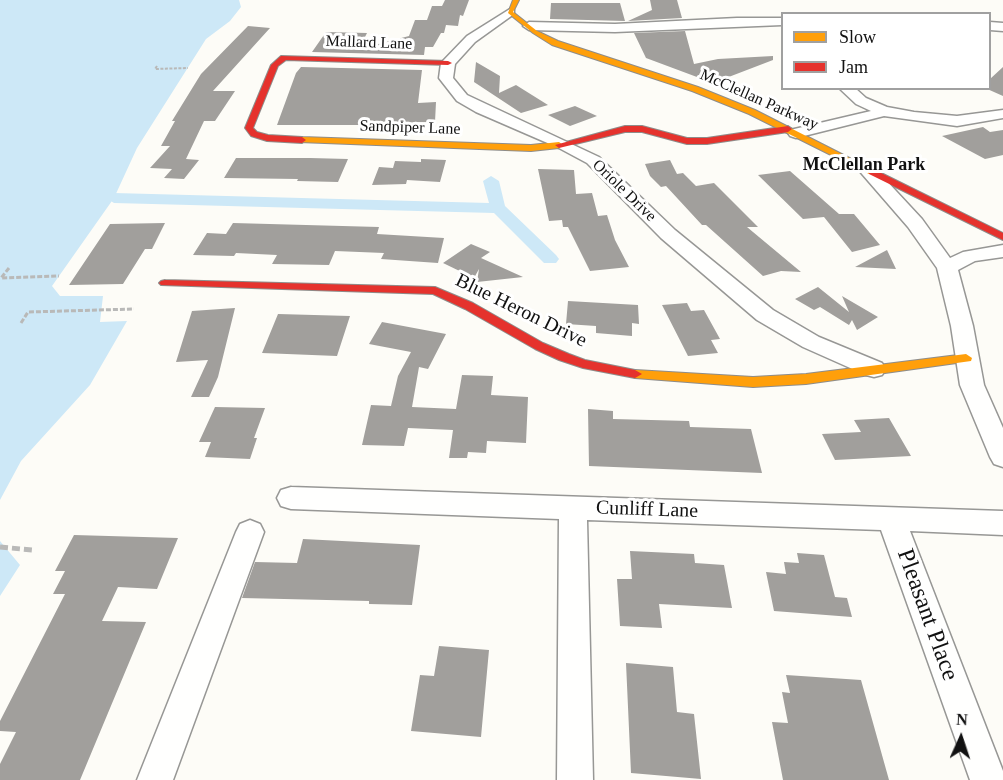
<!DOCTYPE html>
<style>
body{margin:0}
#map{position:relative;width:1003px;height:780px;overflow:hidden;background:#fdfcf7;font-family:"Times New Roman",serif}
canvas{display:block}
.legend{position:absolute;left:781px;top:12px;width:210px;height:78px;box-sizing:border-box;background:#fff;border:2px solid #a0a0a0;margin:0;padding:8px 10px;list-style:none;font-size:18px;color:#111}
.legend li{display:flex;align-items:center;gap:12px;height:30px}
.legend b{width:30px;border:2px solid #a0a0a0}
.north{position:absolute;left:931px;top:708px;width:60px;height:60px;-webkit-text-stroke:4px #fff;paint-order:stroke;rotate:3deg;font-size:16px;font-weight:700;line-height:24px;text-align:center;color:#111}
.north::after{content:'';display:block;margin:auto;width:21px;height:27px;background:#111;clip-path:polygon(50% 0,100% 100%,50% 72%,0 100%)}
</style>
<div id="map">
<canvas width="1003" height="780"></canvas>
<ul class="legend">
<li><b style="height:8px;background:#ff9f0a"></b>Slow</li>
<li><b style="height:8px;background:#e5322d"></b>Jam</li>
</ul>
<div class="north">N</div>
</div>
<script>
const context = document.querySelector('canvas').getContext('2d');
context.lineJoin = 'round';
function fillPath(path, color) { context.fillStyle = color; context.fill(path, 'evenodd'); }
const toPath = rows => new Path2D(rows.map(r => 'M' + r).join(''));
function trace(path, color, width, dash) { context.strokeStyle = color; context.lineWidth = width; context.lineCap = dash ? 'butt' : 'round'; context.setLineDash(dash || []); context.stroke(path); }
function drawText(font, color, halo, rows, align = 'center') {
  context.font = font + ' "Times New Roman",serif'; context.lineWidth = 6; context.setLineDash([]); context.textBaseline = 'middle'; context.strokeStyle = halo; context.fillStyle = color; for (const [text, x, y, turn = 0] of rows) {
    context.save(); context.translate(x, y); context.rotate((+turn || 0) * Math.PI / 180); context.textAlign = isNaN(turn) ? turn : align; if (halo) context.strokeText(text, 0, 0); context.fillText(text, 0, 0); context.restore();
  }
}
fillPath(toPath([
 [0,0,239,0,241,7,230,21,206,39,137,148,114,198,52,286,60,296,103,296,100,322,127,321,90,385,21,461,0,500],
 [0,541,20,565,0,596]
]), '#cde8f7');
fillPath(toPath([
 [491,176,499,181,505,206,556,255,559,259,556,263,544,263,494,213,114,203,106,198,114,193,489,203,483,181,491,176]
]), '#cde8f7');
fillPath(toPath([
 [445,0,469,0,463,16,460,15,458,26,446,25,444,33,441,33,433,47,425,47,424,55,312,52,326,32,367,33,359,49,409,36,415,20,427,20,432,6,442,6],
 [650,0,677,0,682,18,628,21,652,10],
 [551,3,620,3,625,21,550,19],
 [248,26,270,28,213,91,235,91,215,121,204,121,186,159,199,160,184,179,164,178,172,169,150,168,170,146,161,146,175,121,172,121,201,74],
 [685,31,694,64,718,59,773,56,773,60,713,83,646,58,634,33],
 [476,62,500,76,499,93,516,85,548,105,521,113,474,82],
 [301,67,422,70,418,103,436,102,435,122,388,123,387,125,277,125,296,73],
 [1003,67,1003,96,985,88,990,88,990,79],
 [575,106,597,116,570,126,548,115],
 [983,127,990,132,1003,130,1003,155,985,159,942,136],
 [236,158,310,158,348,159,338,182,297,181,298,179,224,178],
 [421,159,446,160,440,182,407,180,406,184,372,185,379,167,393,168,395,161,421,162],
 [670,160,677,174,683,173,696,186,714,183,758,227,747,227,801,272,781,271,763,276,706,225,702,225,666,186,661,187,650,176,645,164],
 [538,169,574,170,576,194,592,193,598,216,607,215,615,240,629,267,590,271,568,227,563,227,562,220,549,221],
 [790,171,839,214,854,214,880,245,852,252,824,217,803,219,758,175],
 [165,223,152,249,145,249,123,284,69,285,110,224],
 [233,223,379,227,377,234,444,238,438,263,381,259,384,253,335,251,329,265,272,264,277,255,236,253,234,256,193,255,207,233,226,234],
 [471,244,490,252,481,258,523,277,477,282,479,269,474,278,443,263],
 [887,250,896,269,855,267],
 [818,287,849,312,842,296,878,317,857,330,852,320,849,325,820,307,814,310,795,299],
 [568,301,638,305,639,324,632,323,632,336,596,333,596,326,566,324],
 [687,303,691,311,704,310,720,339,711,340,718,353,688,356,662,305],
 [235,308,218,377,209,397,191,397,208,360,176,362,192,311],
 [278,314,350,316,337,356,262,353],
 [382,322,446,334,428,369,419,367,412,407,456,409,462,375,493,376,491,395,528,397,526,443,487,441,486,453,468,452,467,458,449,458,453,430,408,428,404,446,362,445,371,405,391,406,398,376,411,352,369,344],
 [215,407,265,408,254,438,257,438,250,459,205,457,211,442,199,442],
 [588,409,613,411,613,419,689,421,690,427,751,429,762,473,589,466],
 [889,418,911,456,835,460,822,434,861,432,854,420],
 [74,535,178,538,157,589,118,587,102,621,146,622,80,780,0,780,0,764,16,732,0,731,0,721,65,594,53,594,65,571,55,571],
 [303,539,420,545,412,605,369,604,369,601,242,598,255,562,297,563],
 [630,551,694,554,695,563,724,565,732,608,659,604,662,628,620,626,617,579,632,579],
 [797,553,824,555,835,597,847,598,852,617,774,611,766,572,786,574,784,562,799,563],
 [439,646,489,650,481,737,411,731,420,675,434,676],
 [626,663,673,667,677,712,694,714,701,779,631,773],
 [786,675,861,680,889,780,783,780,772,722,788,723,782,692,790,693]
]), '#a19f9c');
const street = toPath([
 [510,9,514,10,514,14,475,42,455,64,453,78,467,95,599,157,675,230,773,310,819,337,882,363,886,369,882,375,874,377,866,375,803,347,757,320,661,238,587,163,559,148,476,112,457,101,439,78,441,63,467,36,510,9],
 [737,18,782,18,782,25,615,32,529,30,523,26,529,22,615,24,737,18],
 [990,22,1003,23,1003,31,990,30,990,22],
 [839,88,855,88,866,98,887,107,914,112,957,116,1003,110,1003,118,957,126,884,116,796,138,790,136,788,133,790,130,871,111,856,104,839,88],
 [864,162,870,163,922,219,950,258,963,252,1003,245,1003,257,975,261,958,270,973,326,984,385,1003,428,1003,467,994,464,990,457,960,385,951,326,937,268,908,227,856,167,864,162],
 [291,487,1003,511,1003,535,910,531,1003,771,1003,780,970,780,881,530,587,520,593,780,557,780,559,519,291,509,281,506,277,498,281,490,291,487],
 [250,520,260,524,264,532,173,780,137,780,236,532,240,524,250,520]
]);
const slow = toPath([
 [513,0,519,0,513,12,537,31,558,41,698,87,755,110,877,172,869,174,749,114,692,91,552,45,533,33,508,13,513,0],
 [302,137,531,145,559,142,563,145,559,148,531,151,299,142,299,138,302,137],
 [966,354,972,358,971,361,806,384,753,387,635,378,628,374,635,370,753,377,806,374,966,354]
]);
const jam = toPath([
 [281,56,448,61,452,63,448,65,286,60,278,66,253,128,257,132,268,135,302,137,306,140,302,143,267,141,251,136,245,128,271,65,281,56],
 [625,126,642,126,687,138,707,138,788,126,792,129,788,132,707,144,687,144,642,132,625,132,559,148,555,145,625,126],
 [869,170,875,170,1003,233,1003,240,869,174,869,170],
 [165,280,435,287,473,303,543,343,569,354,585,360,635,370,642,374,635,378,583,368,559,360,535,349,465,309,433,294,161,285,159,283,161,281,165,280]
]);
trace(street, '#979795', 3);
trace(slow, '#8e8d8b', 2);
trace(jam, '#8e8d8b', 2);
trace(toPath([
 [157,66,155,69,188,68]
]), '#b9b9b8', 2, [3, 1.5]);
trace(toPath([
 [9,268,1,278,59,276],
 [21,323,28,312,134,309]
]), '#b9b9b8', 3, [5, 2]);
trace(toPath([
 [0,547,32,550]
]), '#b9b9b8', 5, [8, 4]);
fillPath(street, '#fffffe');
fillPath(slow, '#ff9f0a');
fillPath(jam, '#e5322d');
drawText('16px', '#111', '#fff', [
 ["Mallard Lane",369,43,2],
 ["McClellan Parkway",759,100,24],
 ["Sandpiper Lane",410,128,2],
 ["Oriole Drive",624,191,44]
]);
drawText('bold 18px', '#111', '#fff', [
 ["McClellan Park",864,165]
]);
drawText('20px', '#111', '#fff', [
 ["Blue Heron Drive",521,311,26],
 ["Cunliff Lane",647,510,2]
]);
drawText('24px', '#111', '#fff', [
 ["Pleasant Place",927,615,70]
]);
</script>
